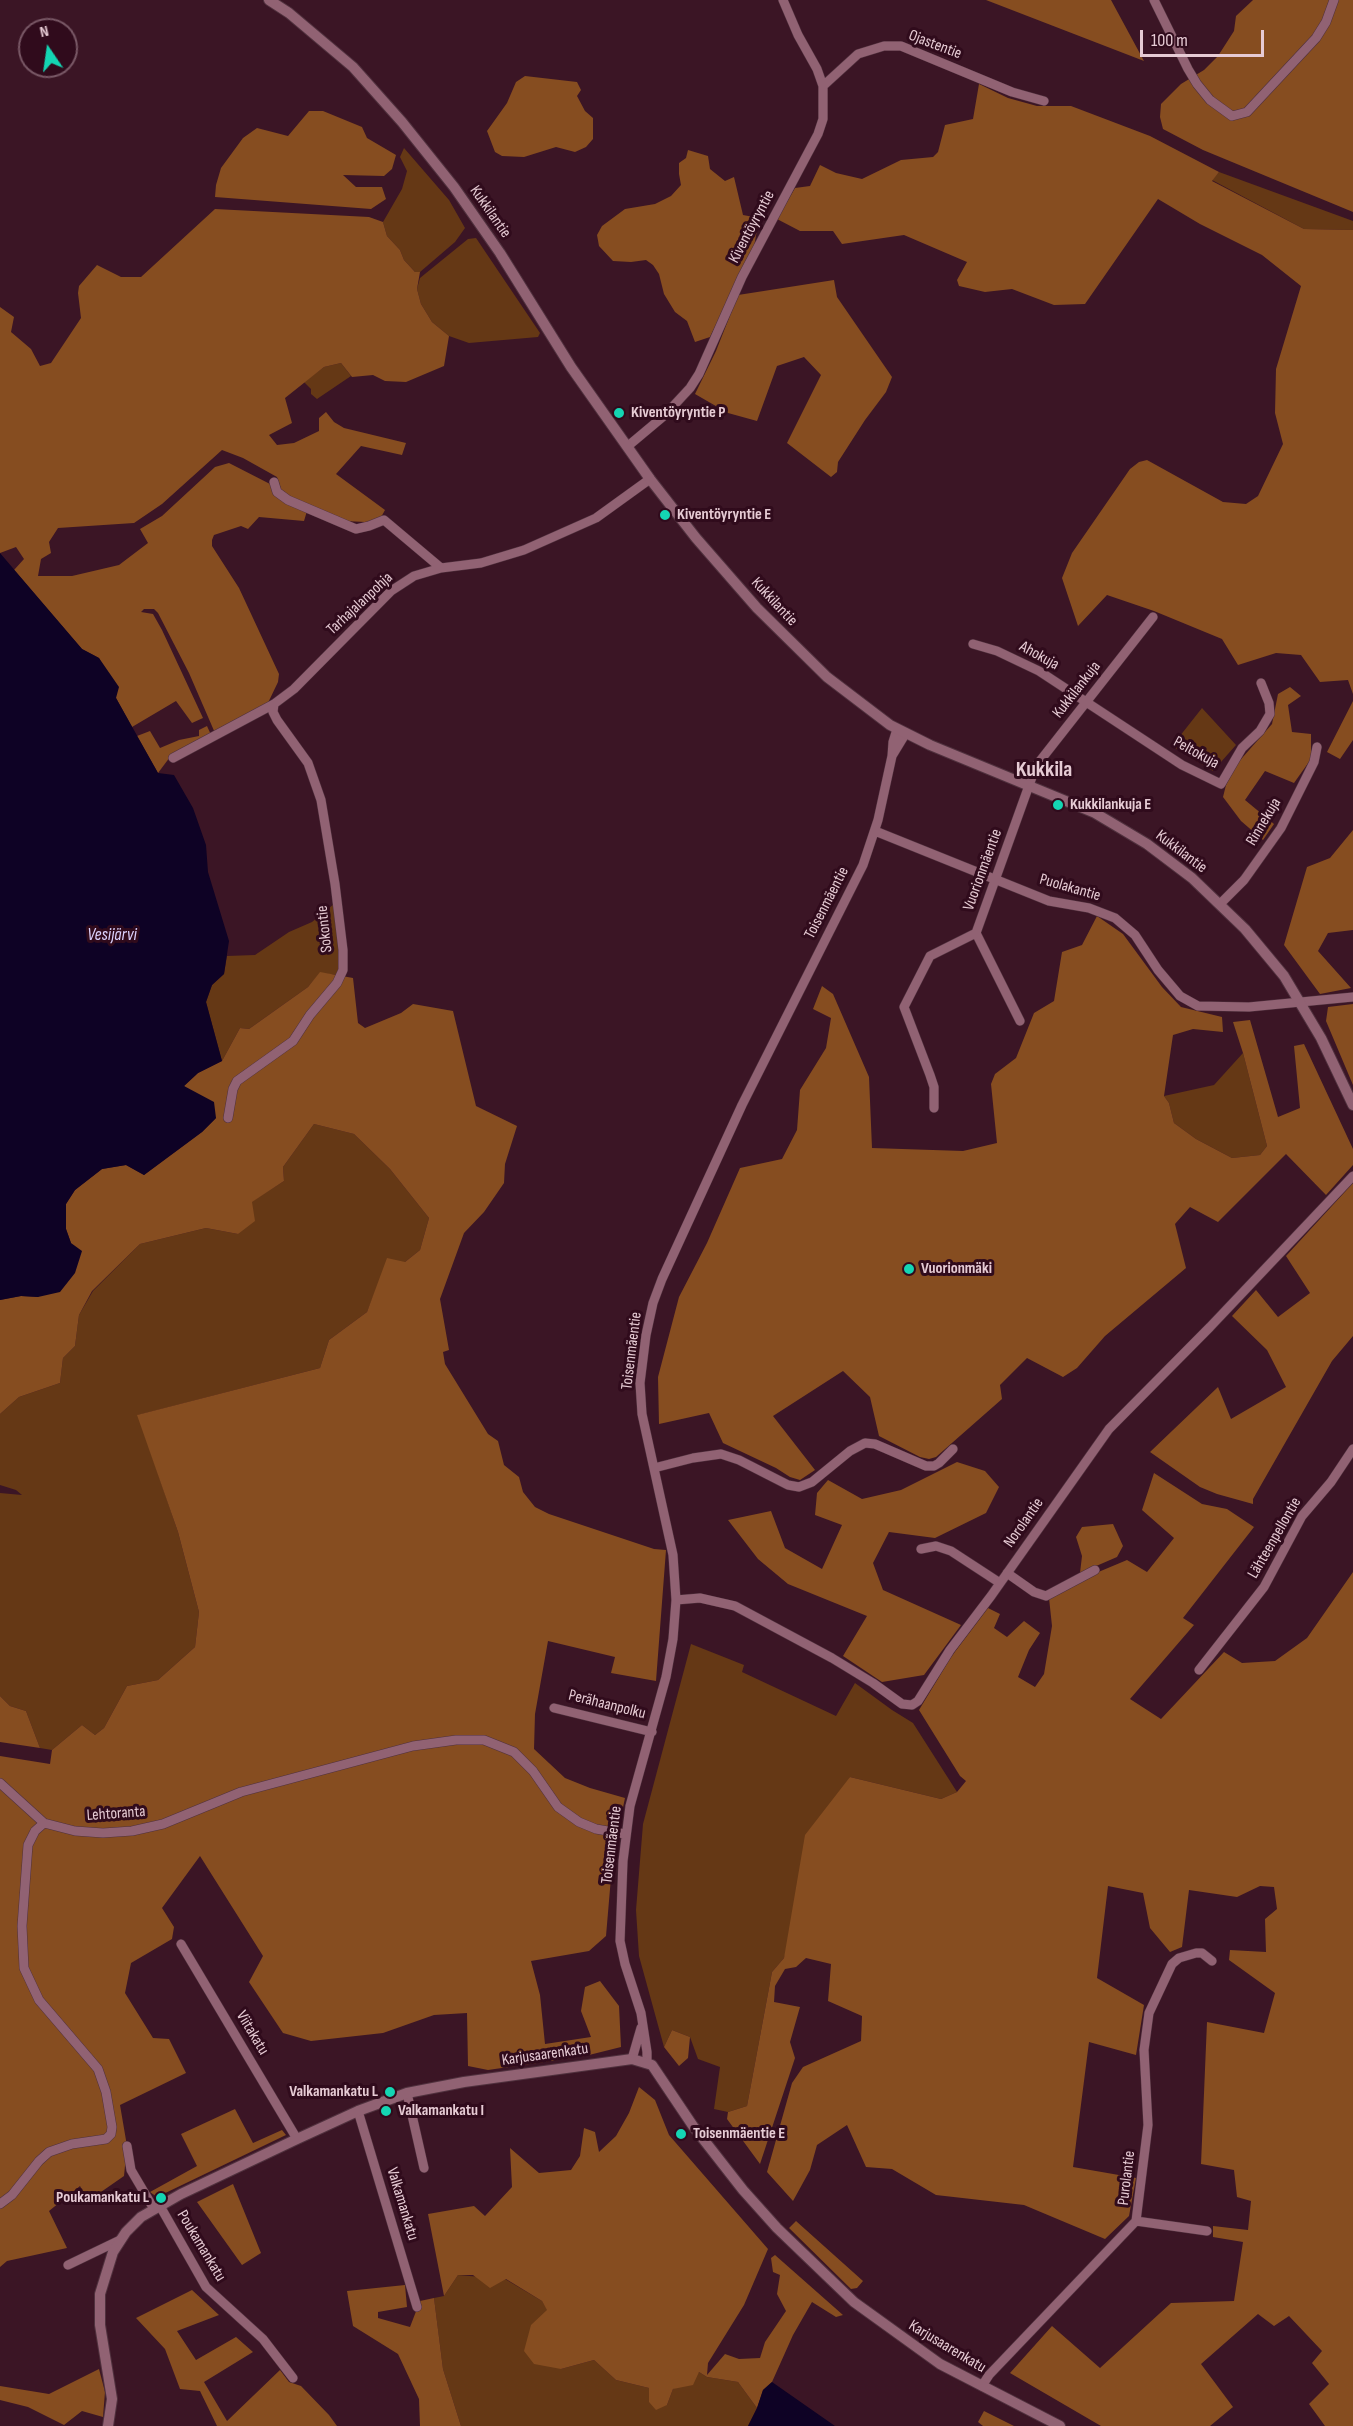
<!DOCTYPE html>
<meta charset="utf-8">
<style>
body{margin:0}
#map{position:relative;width:1353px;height:2426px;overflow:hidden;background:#3b1525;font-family:"Sofia Sans Condensed",sans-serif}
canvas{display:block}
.north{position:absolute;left:18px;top:18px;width:60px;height:60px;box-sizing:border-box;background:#300b1c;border:2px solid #795866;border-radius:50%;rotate:347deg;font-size:16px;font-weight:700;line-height:24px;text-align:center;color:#e6cbd4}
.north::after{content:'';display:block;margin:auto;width:21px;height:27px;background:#14d5b3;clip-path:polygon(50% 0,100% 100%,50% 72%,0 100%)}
.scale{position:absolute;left:1140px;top:30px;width:124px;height:27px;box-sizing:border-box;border:3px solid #e6cbd4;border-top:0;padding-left:8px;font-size:18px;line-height:21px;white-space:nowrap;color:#e6cbd4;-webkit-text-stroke:4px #300b1c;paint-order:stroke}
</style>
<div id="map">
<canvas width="1353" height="2426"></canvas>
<div class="north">N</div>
<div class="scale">100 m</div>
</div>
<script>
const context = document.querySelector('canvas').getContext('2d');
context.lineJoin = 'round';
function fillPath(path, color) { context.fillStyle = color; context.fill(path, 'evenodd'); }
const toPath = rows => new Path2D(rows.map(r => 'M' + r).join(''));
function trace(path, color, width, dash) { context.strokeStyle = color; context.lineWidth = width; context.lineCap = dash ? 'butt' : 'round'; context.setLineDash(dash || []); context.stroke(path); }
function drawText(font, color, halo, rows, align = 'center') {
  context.font = font + ' "Sofia Sans Condensed",sans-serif'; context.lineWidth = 6; context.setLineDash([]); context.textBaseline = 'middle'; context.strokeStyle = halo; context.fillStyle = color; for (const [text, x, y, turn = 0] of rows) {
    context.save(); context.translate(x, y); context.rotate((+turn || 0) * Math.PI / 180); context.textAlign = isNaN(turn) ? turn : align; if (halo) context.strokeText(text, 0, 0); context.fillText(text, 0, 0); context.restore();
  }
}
fillPath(toPath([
 [404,148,449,200,465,228,455,242,420,272,416,273,404,260,400,250,387,236,383,222,402,189,407,171,400,157],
 [1219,172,1353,221,1353,230,1304,229,1212,180],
 [476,238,540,333,538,337,469,343,449,336,432,322,421,304,417,289,420,278,468,239],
 [341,363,351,376,317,399,311,394,311,389,304,382,324,367],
 [1202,708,1236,745,1213,771,1172,746],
 [334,904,342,952,338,975,320,973,308,987,249,1029,240,1028,222,1061,206,1002,212,985,224,974,227,956,255,955,289,932,312,922],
 [1243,1053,1267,1146,1260,1155,1232,1158,1196,1139,1174,1123,1169,1103,1164,1096,1214,1085],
 [314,1124,354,1134,390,1169,429,1218,420,1250,405,1262,382,1275,367,1312,329,1340,320,1368,138,1415,178,1532,199,1612,195,1647,158,1680,127,1686,104,1728,95,1735,82,1725,52,1750,40,1748,26,1711,10,1706,0,1696,0,1493,22,1495,16,1490,0,1485,0,1414,19,1397,60,1383,63,1358,75,1346,79,1315,93,1291,140,1244,206,1228,238,1234,251,1202,284,1181,283,1167],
 [691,1644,744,1665,742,1672,836,1716,855,1683,892,1710,913,1723,957,1792,941,1799,850,1777,784,1958,772,1972,747,2106,728,2112,714,2109,720,2067,698,2059,690,2037,672,2030,664,2047,639,1956,636,1910,643,1824],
 [458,2275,505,2279,542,2301,548,2310,561,2369,594,2360,616,2380,649,2388,649,2402,667,2405,673,2389,699,2372,707,2377,738,2382,757,2408,748,2426,461,2426,443,2369,434,2298,444,2296]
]), '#653815');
fillPath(toPath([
 [986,0,1111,0,1144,61],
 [1253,0,1353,0,1353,212,1203,150,1163,129,1160,117,1161,104,1181,84,1204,70,1218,56,1234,31,1236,16],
 [525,76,577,82,581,90,577,96,585,111,593,118,593,139,586,147,575,152,556,147,524,157,502,156,495,152,487,131,507,103,516,82],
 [979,84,1008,98,1037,106,1071,106,1150,136,1219,172,1212,181,1304,229,1353,230,1353,694,1348,680,1320,682,1301,655,1276,653,1238,665,1222,639,1154,611,1107,595,1078,626,1062,578,1072,553,1130,469,1139,462,1147,460,1223,502,1246,504,1258,496,1283,444,1275,413,1276,369,1301,286,1262,255,1200,224,1158,199,1085,304,1054,305,1012,289,985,292,959,286,957,280,967,262,904,235,842,244,833,231,800,231,777,219,795,188,810,186,820,165,836,173,862,179,901,160,933,157,938,152,945,125,973,119],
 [309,111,323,111,362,127,367,138,396,155,392,169,384,176,343,175,356,187,382,187,386,199,371,209,215,197,216,185,221,168,243,138,257,128,288,136],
 [688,150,708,156,710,169,725,181,734,177,743,215,759,218,754,247,710,337,695,342,687,321,675,312,664,294,659,274,653,265,646,260,631,262,613,261,599,246,597,235,602,226,625,209,655,204,671,196,681,185,679,174,679,163,686,158],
 [215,209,369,217,383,222,387,236,400,250,404,260,415,272,420,272,417,289,421,304,432,322,449,336,444,366,406,382,385,381,373,375,352,377,341,363,324,367,285,398,292,423,269,435,277,445,294,443,319,431,319,418,326,412,334,422,344,428,406,443,402,455,361,446,336,474,385,510,380,519,365,522,345,521,291,497,281,489,277,477,243,458,222,450,162,504,134,523,58,528,49,542,51,553,41,559,38,576,72,576,119,565,148,543,140,529,162,516,215,467,229,463,270,484,307,511,304,521,259,517,248,529,241,526,214,535,212,540,212,546,239,588,279,674,278,682,267,705,215,733,189,673,158,613,154,609,144,609,141,612,153,614,162,630,203,718,192,723,176,701,132,727,116,698,99,658,82,649,14,570,24,559,16,547,0,553,0,307,14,317,11,332,31,349,40,366,51,363,81,318,78,293,79,286,97,265,121,277,141,277],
 [834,280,837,297,892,377,886,392,865,420,838,462,837,472,831,477,787,443,821,375,804,357,777,366,757,421,728,413,695,394,716,351,738,295],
 [1290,687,1301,696,1288,705,1292,732,1311,734,1311,759,1294,783,1265,771,1245,800,1274,824,1263,840,1241,821,1223,797,1226,785,1235,766,1272,724,1278,694],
 [1353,701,1353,740,1340,759,1327,752],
 [207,726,212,737,170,757,158,773,137,736,150,731,160,748,179,740,199,736,199,730],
 [1353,830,1353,930,1328,933,1318,951,1351,988,1320,994,1284,945,1307,867,1330,858],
 [1097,916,1123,934,1162,987,1181,1007,1222,1017,1223,1032,1193,1029,1173,1035,1164,1096,1169,1103,1174,1123,1196,1139,1232,1158,1260,1155,1267,1146,1243,1053,1233,1022,1250,1020,1278,1117,1300,1108,1294,1046,1304,1044,1353,1149,1353,1165,1326,1195,1286,1154,1218,1222,1190,1207,1175,1224,1186,1268,1105,1336,1077,1368,1063,1377,1027,1358,1000,1385,1002,1399,936,1457,929,1459,920,1457,879,1436,870,1397,843,1371,773,1416,815,1470,800,1480,790,1477,776,1468,723,1443,709,1413,659,1424,658,1377,679,1297,707,1243,740,1168,782,1159,797,1130,800,1090,826,1048,831,1018,813,1009,822,986,833,994,869,1077,872,1148,963,1151,997,1143,991,1084,995,1074,1016,1058,1034,1013,1054,1001,1062,952,1082,945],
 [320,972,353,978,358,1023,365,1028,401,1013,413,1004,453,1011,476,1106,517,1126,505,1164,504,1183,484,1212,464,1233,440,1299,449,1350,443,1352,445,1364,488,1434,498,1441,504,1465,519,1477,523,1492,535,1507,549,1514,654,1549,666,1550,656,1681,611,1673,615,1657,548,1641,535,1714,534,1749,565,1778,590,1788,625,1798,613,1854,606,1936,589,1951,531,1961,540,1995,545,2044,591,2037,581,2011,585,1987,600,1981,619,2006,621,2047,585,2056,488,2070,468,2066,467,2013,434,2015,383,2033,311,2041,283,2033,249,1982,263,1956,200,1856,162,1908,174,1927,172,1939,131,1963,125,1993,153,2038,169,2039,186,2073,120,2105,127,2146,124,2176,88,2201,80,2186,49,2211,67,2248,7,2261,0,2267,0,1756,50,1764,52,1750,82,1725,95,1735,104,1728,127,1686,158,1680,195,1647,199,1612,178,1532,137,1415,320,1368,329,1340,367,1312,387,1258,405,1262,420,1250,429,1218,390,1169,354,1134,314,1124,283,1167,284,1181,252,1202,255,1221,238,1234,206,1228,140,1244,92,1291,79,1315,75,1346,63,1358,60,1383,19,1397,0,1414,0,1300,21,1296,38,1297,71,1243,66,1229,66,1204,75,1190,102,1169,126,1165,144,1175,202,1132,216,1118,184,1086,198,1073,222,1061,240,1028,249,1029,308,987],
 [1353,1004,1353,1085,1326,1021,1328,1007],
 [1353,1183,1353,1336,1332,1361,1253,1499,1253,1504,1217,1494,1200,1487,1150,1452,1218,1387,1231,1419,1286,1387,1267,1350,1232,1316,1256,1290,1278,1317,1310,1293,1286,1256],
 [957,1462,985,1471,999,1487,986,1513,935,1538,889,1532,873,1563,883,1590,961,1625,924,1675,882,1682,843,1656,867,1616,788,1584,758,1559,728,1520,771,1511,785,1548,822,1569,842,1525,815,1515,817,1493,828,1480,862,1499,901,1490],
 [1154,1473,1202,1504,1227,1509,1254,1527,1183,1618,1194,1625,1130,1699,1161,1719,1224,1652,1242,1663,1275,1661,1307,1638,1353,1572,1353,2426,1325,2426,1309,2404,1329,2384,1312,2363,1322,2351,1289,2316,1274,2326,1258,2314,1201,2364,1233,2407,1210,2426,1101,2426,1010,2373,1052,2326,1100,2368,1171,2303,1234,2301,1243,2242,1213,2237,1213,2226,1248,2230,1251,2201,1237,2197,1234,2170,1201,2164,1207,2022,1264,2033,1275,1993,1229,1960,1230,1950,1266,1952,1265,1919,1277,1909,1274,1887,1260,1886,1237,1897,1189,1890,1182,1947,1170,1952,1150,1928,1143,1893,1108,1886,1097,1978,1144,2005,1136,2055,1089,2042,1073,2167,1136,2178,1129,2216,1105,2239,1024,2205,936,2195,892,2169,866,2167,847,2125,817,2145,810,2170,793,2201,767,2172,792,2083,803,2067,861,2041,862,2016,828,2001,831,1964,806,1958,796,1967,785,1969,775,1986,774,2002,800,2007,790,2042,795,2058,760,2164,727,2119,728,2112,747,2106,772,1972,784,1958,805,1835,850,1777,941,1799,957,1792,966,1781,960,1776,919,1710,951,1657,988,1608,1000,1614,994,1628,1007,1637,1024,1621,1040,1633,1029,1650,1018,1677,1035,1687,1044,1674,1052,1626,1049,1598,1096,1573,1127,1560,1147,1572,1174,1538,1142,1510],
 [1113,1524,1123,1546,1117,1557,1080,1573,1082,1556,1076,1537,1082,1527],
 [0,1696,10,1706,26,1711,40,1748,0,1742],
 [672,2030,690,2037,688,2058,679,2066,664,2047],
 [639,2087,655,2100,669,2135,768,2249,744,2305,708,2363,707,2375,725,2354,739,2359,760,2358,765,2342,786,2311,777,2294,780,2275,773,2272,771,2258,775,2255,843,2315,836,2317,812,2302,793,2335,772,2382,763,2390,757,2408,738,2382,707,2377,699,2372,693,2385,673,2389,667,2405,656,2410,649,2402,649,2388,616,2380,594,2360,561,2369,534,2364,524,2351,531,2325,547,2310,542,2301,506,2279,490,2288,473,2275,458,2275,444,2296,428,2214,474,2206,485,2216,512,2187,510,2148,539,2173,571,2170,580,2156,584,2128,595,2132,599,2152,616,2136,629,2113],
 [235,2109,253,2143,282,2130,286,2135,157,2197,150,2192,197,2166,181,2134],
 [233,2184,261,2253,242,2265,197,2202],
 [796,2221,863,2281,857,2288,851,2289,789,2228],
 [405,2285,407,2307,378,2312,378,2318,410,2327,420,2301,434,2298,443,2369,461,2426,420,2426,419,2399,398,2354,353,2326,347,2291],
 [192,2290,219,2315,177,2331,196,2360,236,2337,253,2352,204,2382,227,2421,280,2370,289,2382,301,2386,329,2415,337,2426,217,2426,200,2391,180,2389,165,2349,136,2318],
 [99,2369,105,2392,103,2417,82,2411,64,2425,28,2407,0,2400,0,2386,49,2394],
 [984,2411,1014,2426,983,2426,978,2422]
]), '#864d20');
fillPath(toPath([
 [0,553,82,649,99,658,119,687,116,698,158,773,174,775,193,808,206,845,208,872,229,941,224,974,212,985,206,1002,222,1061,198,1073,184,1086,214,1102,216,1118,202,1132,144,1175,126,1165,102,1169,75,1190,66,1204,66,1229,71,1243,82,1251,75,1273,60,1292,38,1297,21,1296,0,1300],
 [772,2382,835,2426,748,2426,757,2408,763,2390]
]), '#0e0225');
const minor = toPath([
 [1154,0,1188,69,1197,84,1210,100,1232,116,1247,112,1316,38,1326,22,1334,0],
 [823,86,858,54,884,46,901,46,1012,92,1044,101],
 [628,446,665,415,690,388,699,374,742,277,818,134,823,119,823,86,817,69,798,35,783,0],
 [274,482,277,492,288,500,356,529,369,526,384,520,441,568],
 [973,644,997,651,1039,671,1182,765,1221,784,1242,748,1260,731,1270,714,1269,703,1261,683],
 [897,729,893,742,892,756,906,733],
 [173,758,274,704,294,689,391,591,414,576,441,568,481,563,524,550,596,518,650,479],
 [875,831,1049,901,1089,908,1115,918,1135,935,1158,970,1180,996,1198,1006,1249,1007,1353,997],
 [1221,903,1244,880,1281,828,1314,762,1317,747],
 [976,933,1020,1021],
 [934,1108,934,1087,930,1075,904,1007,930,956,976,933,1036,766,1153,617],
 [228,1118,233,1089,237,1081,293,1041,310,1015,337,983,343,970,343,950,335,884,321,800,308,763,277,720,273,712,274,704],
 [654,1468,693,1458,721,1454,739,1460,788,1485,799,1487,812,1482,850,1451,865,1443,875,1444,926,1466,934,1466,939,1463,953,1449],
 [921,1549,936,1546,951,1551,1000,1583],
 [1007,1573,1034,1592,1046,1596,1095,1570],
 [676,1600,700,1598,735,1606,832,1658,873,1683,902,1704,912,1705,918,1701,950,1650,991,1596,1109,1429,1210,1327,1353,1176],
 [1199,1670,1264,1587,1302,1516,1331,1482,1353,1449],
 [554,1708,652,1732],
 [0,1783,44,1823],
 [181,1944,297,2139],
 [632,2059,641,2028],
 [647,2062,647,2052,641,2013,625,1964,620,1941,623,1861,630,1806,666,1677,673,1639,676,1600,673,1555,642,1414,640,1383,646,1335,653,1303,662,1279,742,1105,863,865,878,820,892,756],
 [407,2093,424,2168],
 [358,2111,417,2307],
 [127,2146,131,2170,154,2209],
 [0,2204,12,2195,39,2161,49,2152,72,2144,106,2139,111,2134,112,2127,106,2092,98,2069,39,2000,24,1968,22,1926,28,1845,35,1831,44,1823,75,1831,103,1833,132,1831,163,1824,241,1792,413,1746,456,1740,484,1740,514,1752,533,1771,558,1807,579,1822,596,1829,625,1834],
 [160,2206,206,2287,263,2339,293,2378],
 [1136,2221,1207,2231],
 [68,2265,120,2240],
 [982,2386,989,2375,1136,2221,1148,2125,1144,2050,1149,2013,1172,1964,1179,1958,1196,1953,1202,1953,1212,1961]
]);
const tertiary = toPath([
 [269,0,289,13,353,67,402,122,454,187,500,253,571,367,650,479,696,538,757,608,827,677,890,725,930,745,1095,813,1147,844,1192,878,1245,929,1284,976,1321,1038,1353,1105],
 [108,2426,112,2399,100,2325,100,2294,113,2252,126,2232,141,2217,181,2194,297,2139,358,2111,407,2093,464,2082,632,2059,652,2065,693,2126,743,2190,777,2228,854,2302,940,2364,1060,2426]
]);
trace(minor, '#50313e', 10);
trace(tertiary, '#50313e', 12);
trace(minor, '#916273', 9);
trace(tertiary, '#916273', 10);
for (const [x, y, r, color] of [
 [619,413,6,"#14d5b3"],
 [665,515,6,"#14d5b3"],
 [1058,805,6,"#14d5b3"],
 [909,1269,6,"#14d5b3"],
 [390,2092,6,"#14d5b3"],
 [386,2111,6,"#14d5b3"],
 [681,2134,6,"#14d5b3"],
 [161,2198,6,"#14d5b3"]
]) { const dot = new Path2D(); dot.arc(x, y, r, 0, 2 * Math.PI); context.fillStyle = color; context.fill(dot); trace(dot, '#300b1c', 2); }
drawText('16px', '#e6cbd4', '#300b1c', [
 ["Ojastentie",935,45,21],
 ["Kukkilantie",490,212,55],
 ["Kiventöyryntie",752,227,-62],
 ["Kukkilantie",774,602,47],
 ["Tarhajalanpohja",360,604,-43],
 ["Ahokuja",1039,656,29],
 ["Kukkilankuja",1077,690,-52],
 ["Peltokuja",1196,753,29],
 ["Rinnekuja",1264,822,-59],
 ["Kukkilantie",1181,852,37],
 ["Vuorionmäentie",983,870,-70],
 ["Puolakantie",1070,888,16],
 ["Toisenmäentie",827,903,-63],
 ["Sokontie",325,929,-96],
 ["Toisenmäentie",632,1351,-83],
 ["Norolantie",1024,1523,-55],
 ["Lähteenpellontie",1275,1538,-60],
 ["Perähaanpolku",607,1705,14],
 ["Lehtoranta",116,1814,-4],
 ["Toisenmäentie",612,1845,-83],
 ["Viitakatu",252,2033,59],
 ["Karjusaarenkatu",545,2055,-8],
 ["Purolantie",1127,2178,-83],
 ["Valkamankatu",402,2204,73],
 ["Poukamankatu",201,2246,59],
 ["Karjusaarenkatu",947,2347,31]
]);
drawText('bold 16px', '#e6cbd4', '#300b1c', [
 ["Kiventöyryntie P",631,413],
 ["Kiventöyryntie E",677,515],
 ["Kukkilankuja E",1070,805],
 ["Vuorionmäki",921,1269],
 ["Valkamankatu L",378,2092,"right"],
 ["Valkamankatu I",398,2111],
 ["Toisenmäentie E",693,2134],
 ["Poukamankatu L",149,2198,"right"]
], 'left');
drawText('italic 18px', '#dbd1fd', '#300b1c', [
 ["Vesijärvi",112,935]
]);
drawText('bold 22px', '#e6cbd4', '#300b1c', [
 ["Kukkila",1044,770]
]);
</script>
